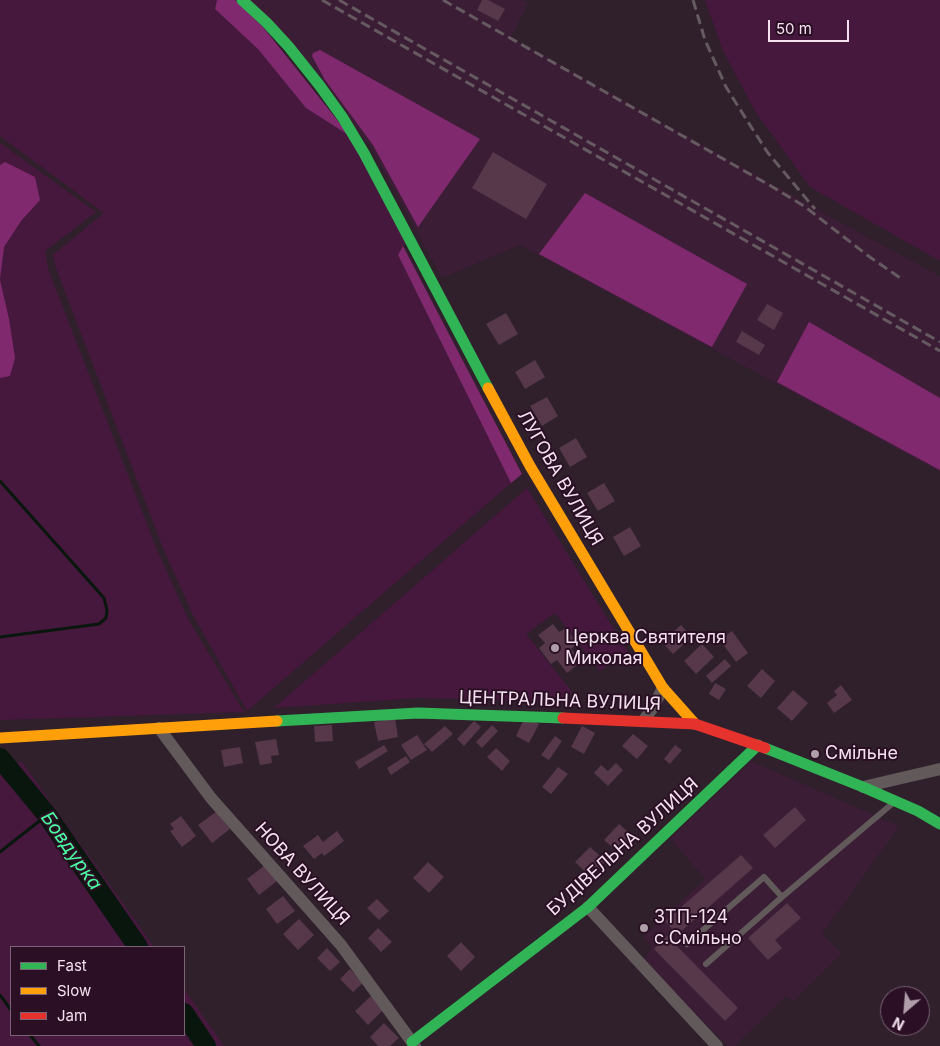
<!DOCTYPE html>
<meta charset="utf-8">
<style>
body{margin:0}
#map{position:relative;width:940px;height:1046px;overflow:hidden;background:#2f202c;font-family:Inter,sans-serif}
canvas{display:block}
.legend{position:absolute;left:10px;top:946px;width:175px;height:90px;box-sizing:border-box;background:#2b1025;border:1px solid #7b6475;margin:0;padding:6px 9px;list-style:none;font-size:15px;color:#f4e1ee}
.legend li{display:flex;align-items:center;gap:10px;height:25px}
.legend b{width:25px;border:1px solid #7b6475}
.north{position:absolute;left:880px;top:986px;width:50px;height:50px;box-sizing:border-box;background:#2b1025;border:1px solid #7b6475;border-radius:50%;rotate:207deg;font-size:14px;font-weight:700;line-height:20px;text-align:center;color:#f4e1ee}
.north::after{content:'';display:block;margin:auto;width:18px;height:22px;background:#af9daa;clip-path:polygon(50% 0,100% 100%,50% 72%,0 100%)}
.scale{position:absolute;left:768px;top:20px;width:81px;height:22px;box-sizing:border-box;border:2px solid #f4e1ee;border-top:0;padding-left:6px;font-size:15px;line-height:18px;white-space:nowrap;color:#f4e1ee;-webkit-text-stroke:4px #2b1025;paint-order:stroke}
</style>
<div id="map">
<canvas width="940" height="1046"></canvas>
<ul class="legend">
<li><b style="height:6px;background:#30b455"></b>Fast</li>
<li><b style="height:6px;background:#ff9f0a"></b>Slow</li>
<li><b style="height:6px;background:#e5322d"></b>Jam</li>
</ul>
<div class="north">N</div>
<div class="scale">50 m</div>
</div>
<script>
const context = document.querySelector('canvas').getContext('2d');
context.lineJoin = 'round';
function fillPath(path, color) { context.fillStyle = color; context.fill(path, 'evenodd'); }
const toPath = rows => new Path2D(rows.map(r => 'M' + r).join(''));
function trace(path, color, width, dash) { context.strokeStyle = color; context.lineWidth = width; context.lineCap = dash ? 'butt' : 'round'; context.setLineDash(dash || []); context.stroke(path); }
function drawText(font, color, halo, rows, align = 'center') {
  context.font = font + ' Inter,sans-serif'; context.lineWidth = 4; context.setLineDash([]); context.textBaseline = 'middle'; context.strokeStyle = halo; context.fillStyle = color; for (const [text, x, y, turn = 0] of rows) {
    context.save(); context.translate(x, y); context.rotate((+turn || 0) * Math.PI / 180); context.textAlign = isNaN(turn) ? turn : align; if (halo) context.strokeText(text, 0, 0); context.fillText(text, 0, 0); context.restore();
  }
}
fillPath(toPath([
 [249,0,522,0,528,3,511,37,838,221,940,276,940,472,520,245,442,278,371,148],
 [751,761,899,826,822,934,842,953,793,1001,786,996,735,1046,728,1046,644,962,652,946,643,937,705,879,670,838]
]), '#3b1d35');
fillPath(toPath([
 [0,0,217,0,215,9,258,49,306,108,350,136,407,240,398,255,511,483,247,711,193,615,163,548,56,268,53,255,104,213,0,136],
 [705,0,940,0,940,261,810,187,755,111,723,51],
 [0,143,96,212,45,251,48,269,157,550,188,619,244,712,0,720],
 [527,488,628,652,600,671,555,613,526,634,572,692,559,701,417,698,274,708],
 [22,762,154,947,11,947,11,1035,184,1035,184,989,224,1046,0,1046,0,764]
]), '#47183e');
fillPath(toPath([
 [217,0,235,0,263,27,350,136,306,108,258,49,215,9],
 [320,50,480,139,418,227,373,145,325,80,312,56,313,53],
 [5,162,35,177,40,200,21,221,4,247,0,279,0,165],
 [585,193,747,284,712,347,539,254],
 [403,246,522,474,511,483,398,255],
 [0,280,9,319,15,358,10,376,0,378],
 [809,322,940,398,940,470,777,382]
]), '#80296f');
trace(toPath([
 [0,481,104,598,107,610,106,618,99,624,0,637],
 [0,852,47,815],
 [0,995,11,1010],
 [30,1035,39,1046]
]), '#08160d', 3);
trace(toPath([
 [0,758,47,815,138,947],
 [184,1013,206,1046]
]), '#08160d', 20);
fillPath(toPath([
 [482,0,488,0,505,9,498,21,477,10],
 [493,152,547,184,526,219,472,188],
 [767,304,783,313,774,330,757,320],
 [506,313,518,334,499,345,486,324],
 [742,331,765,345,759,355,736,342],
 [535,360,545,377,525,389,515,372],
 [547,397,558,416,542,426,530,406],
 [576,438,587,457,570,467,559,448],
 [604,483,615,501,598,511,587,493],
 [630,527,641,546,624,556,613,537],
 [553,624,559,632,566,628,578,644,571,649,581,662,567,673,557,660,551,664,539,648,545,643,538,635],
 [681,625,692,637,673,654,662,642],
 [732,631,748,653,736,662,720,640],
 [702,644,714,657,696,674,684,661],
 [725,659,731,666,712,683,706,676],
 [762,669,775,681,761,698,747,686],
 [715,683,726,689,719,700,709,694],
 [841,685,852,700,834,713,827,703,837,695,834,691],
 [793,690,808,703,792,721,777,708],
 [525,717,539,724,529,743,516,736],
 [395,718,398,737,378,741,374,722],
 [474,721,481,727,464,746,457,739],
 [332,725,333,741,315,742,314,726],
 [492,725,498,731,482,748,476,742],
 [445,726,453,734,432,752,424,744],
 [582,726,595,733,584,754,571,747],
 [633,734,648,746,637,759,622,746],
 [417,735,427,750,411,760,401,745],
 [555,736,562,741,549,760,541,755],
 [276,739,279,755,271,756,272,763,260,765,255,742],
 [384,745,388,751,359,769,355,762],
 [675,745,682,750,670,764,664,759],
 [240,747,243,763,224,767,221,750],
 [496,748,510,761,502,771,487,757],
 [406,756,410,762,391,775,387,768],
 [616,763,623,770,608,786,594,773,601,765,608,771],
 [558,767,568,774,551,794,542,787],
 [795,807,806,820,775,848,763,835],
 [216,812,230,829,212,843,198,825],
 [181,816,196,836,182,847,170,831,174,829,170,824],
 [619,824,634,837,619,853,604,840],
 [337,831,344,841,324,856,322,853,314,859,303,846,318,835,323,842],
 [590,847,606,861,591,877,575,862],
 [741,855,753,868,677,935,665,921],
 [428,862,444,877,429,893,413,878],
 [265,865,277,881,259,895,247,879],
 [283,896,295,911,277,924,266,909],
 [377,899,389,911,379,920,367,908],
 [787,903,801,918,775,940,782,948,768,960,748,938],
 [299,919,314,935,298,950,283,934],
 [644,922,650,928,644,934,638,928],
 [378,928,392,942,381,952,368,938],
 [667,936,738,1008,725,1021,654,949],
 [461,942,475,957,461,971,447,956],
 [327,948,340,962,330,971,317,958],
 [350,969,363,983,353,992,340,979],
 [371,996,383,1010,368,1025,355,1011],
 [384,1023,399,1038,390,1046,378,1046,370,1037]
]), '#56384a');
trace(toPath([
 [687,944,764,877,782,897],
 [706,964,782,897,893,803]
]), '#625a5a', 6);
trace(toPath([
 [643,721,652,709,663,688],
 [159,728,211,798,341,945,415,1046],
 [863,787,940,769],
 [588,907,717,1046]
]), '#625a5a', 12);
trace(toPath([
 [242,0,267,23,289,47,320,86,343,118,364,153,488,388],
 [277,721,418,713,563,718],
 [765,748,863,787,918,811,940,824],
 [412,1042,588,907,758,745]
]), '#30b455', 11);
trace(toPath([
 [488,388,530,466,663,688,695,724],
 [0,738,277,721]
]), '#ff9f0a', 11);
trace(toPath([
 [563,718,695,724,765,748]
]), '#e5322d', 11);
trace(toPath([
 [322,0,940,351],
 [339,0,940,342],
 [443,0,771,186,804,206,867,255,903,280],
 [693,0,705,40,726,87,748,122,768,153,815,209]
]), '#655a5f', 3, [10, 5]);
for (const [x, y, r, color] of [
 [555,648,5,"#af9daa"],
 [815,754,5,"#af9daa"],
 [644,928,5,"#af9daa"]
]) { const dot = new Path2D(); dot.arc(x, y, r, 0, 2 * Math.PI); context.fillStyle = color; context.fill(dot); trace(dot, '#2b1025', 2); }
drawText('18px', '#f4e1ee', '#2b1025', [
 ["ЛУГОВА ВУЛИЦЯ",560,478,60],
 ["ЦЕНТРАЛЬНА ВУЛИЦЯ",560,701,2],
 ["БУДІВЕЛЬНА ВУЛИЦЯ",623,847,-42],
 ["НОВА ВУЛИЦЯ",302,874,48]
]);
drawText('18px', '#f4e1ee', '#2b1025', [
 ["Церква Святителя",565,638],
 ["Миколая",565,659],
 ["Смільне",825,754],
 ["ЗТП-124",654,918],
 ["с.Смільно",654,939]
], 'left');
drawText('italic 19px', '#4afea4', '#2b1025', [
 ["Бовдурка",71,851,55]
]);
</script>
